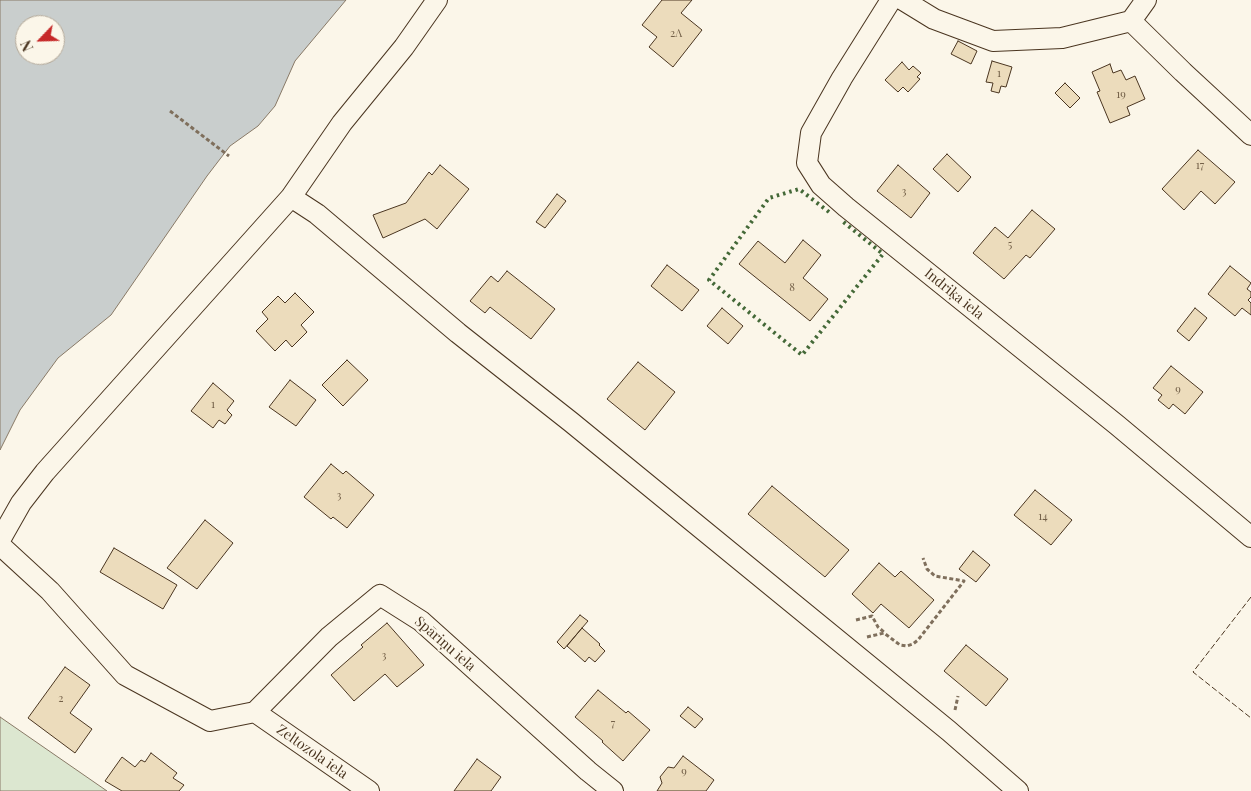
<!DOCTYPE html>
<meta charset="utf-8">
<style>
body{margin:0}
#map{position:relative;width:1251px;height:791px;overflow:hidden;background:#fbf6e9;font-family:"Playfair Display",serif}
canvas{display:block}
.north{position:absolute;left:15px;top:15px;width:50px;height:50px;box-sizing:border-box;background:#fbf6e9;border:1px solid #b4a999;border-radius:50%;rotate:246deg;font-size:14px;font-weight:700;line-height:20px;text-align:center;color:#4a3520}
.north::after{content:'';display:block;margin:auto;width:18px;height:22px;background:#c62828;clip-path:polygon(50% 0,100% 100%,50% 72%,0 100%)}
</style>
<div id="map">
<canvas width="1251" height="791"></canvas>
<div class="north">N</div>
</div>
<script>
const context = document.querySelector('canvas').getContext('2d');
context.lineJoin = 'round';
function fillPath(path, color) { context.fillStyle = color; context.fill(path, 'evenodd'); }
const toPath = rows => new Path2D(rows.map(r => 'M' + r).join(''));
function trace(path, color, width, dash) { context.strokeStyle = color; context.lineWidth = width; context.lineCap = dash ? 'butt' : 'round'; context.setLineDash(dash || []); context.stroke(path); }
function drawText(font, color, halo, rows, align = 'center') {
  context.font = font + ' "Playfair Display",serif'; context.lineWidth = 4; context.setLineDash([]); context.textBaseline = 'middle'; context.strokeStyle = halo; context.fillStyle = color; for (const [text, x, y, turn = 0] of rows) {
    context.save(); context.translate(x, y); context.rotate((+turn || 0) * Math.PI / 180); context.textAlign = isNaN(turn) ? turn : align; if (halo) context.strokeText(text, 0, 0); context.fillText(text, 0, 0); context.restore();
  }
}
const green = toPath([
 [0,717,107,791,0,791,0,717]
]);
fillPath(green, '#dce7d0');
trace(green, '#887966', 1);
const water = toPath([
 [0,0,346,0,295,61,275,106,258,126,230,146,207,176,111,315,58,358,20,410,0,450,0,0],
 [25,25,55,25,55,55,25,55,25,25]
]);
fillPath(water, '#c9cecd');
trace(water, '#887966', 1);
const building = toPath([
 [662,0,692,0,681,13,702,30,673,67,649,47,657,37,642,25,662,0],
 [958,41,977,51,971,64,951,54,958,41],
 [992,61,1012,67,1006,87,1001,86,999,93,991,91,993,83,986,82,992,61],
 [902,62,909,70,913,66,921,73,917,77,920,79,908,92,903,87,898,92,885,80,902,62],
 [1110,64,1113,73,1121,70,1126,80,1135,76,1145,99,1127,107,1130,115,1110,123,1097,92,1100,91,1092,72,1110,64],
 [1065,83,1080,98,1070,108,1055,93,1065,83],
 [1198,150,1235,182,1215,204,1201,191,1184,210,1162,189,1198,150],
 [947,154,971,177,958,192,933,169,947,154],
 [440,165,469,189,437,229,425,219,383,238,373,215,406,203,429,172,432,175,440,165],
 [898,165,930,193,911,218,877,191,898,165],
 [557,194,566,201,545,228,536,222,557,194],
 [1032,210,1055,229,1030,258,1026,255,1004,279,973,253,995,227,1008,238,1032,210],
 [803,240,821,255,803,278,828,299,810,321,739,264,758,241,785,263,803,240],
 [667,265,699,290,682,311,651,286,667,265],
 [1230,266,1251,283,1247,289,1251,292,1251,297,1248,300,1251,303,1251,315,1242,308,1235,316,1208,294,1230,266],
 [507,271,555,309,531,339,490,307,485,313,470,301,491,276,498,282,507,271],
 [295,293,314,312,301,325,307,332,292,347,286,340,275,351,256,331,268,319,262,312,278,296,285,303,295,293],
 [722,308,743,326,728,344,707,326,722,308],
 [1195,308,1207,318,1189,341,1177,331,1195,308],
 [347,360,368,380,343,406,322,385,347,360],
 [638,362,675,392,645,430,607,399,638,362],
 [1171,366,1203,392,1185,414,1173,404,1169,409,1158,400,1162,395,1153,388,1171,366],
 [290,380,316,400,296,426,269,407,290,380],
 [213,383,234,401,227,410,232,415,225,424,219,420,213,428,191,411,213,383],
 [331,464,343,474,346,471,374,495,347,528,333,517,331,519,304,497,331,464],
 [772,486,849,550,825,577,748,514,772,486],
 [1035,490,1072,520,1051,545,1014,515,1035,490],
 [205,520,233,543,197,589,167,568,205,520],
 [114,548,177,585,163,609,100,572,114,548],
 [973,551,990,565,976,582,959,569,973,551],
 [879,563,895,577,901,571,934,600,909,628,881,604,873,613,852,594,879,563],
 [580,615,588,621,564,649,557,642,580,615],
 [387,623,424,665,397,687,385,674,354,701,331,675,363,647,361,645,387,623],
 [582,628,600,644,599,645,605,651,595,662,589,657,585,662,567,646,582,628],
 [966,645,1008,679,986,706,944,671,966,645],
 [65,667,90,685,70,713,92,729,75,753,28,718,65,667],
 [598,690,626,713,628,711,650,730,623,761,602,742,603,741,575,717,598,690],
 [688,707,703,719,695,728,680,716,688,707],
 [151,753,177,773,173,778,184,785,179,791,122,791,105,781,122,757,135,767,141,760,145,762,151,753],
 [683,756,714,780,706,791,657,791,662,783,660,777,668,767,674,768,683,756],
 [477,759,501,777,491,791,454,791,477,759]
]);
fillPath(building, '#ecdcbc');
trace(building, '#4a3520', 1);
const minor = toPath([
 [891,0,842,78,811,133,807,163,821,185,846,207,1117,425,1251,537],
 [903,0,934,19,993,41,1062,38,1131,21],
 [1131,21,1183,72,1251,135],
 [1131,21,1146,0],
 [291,197,317,214,458,333,571,422,949,731,1018,791],
 [0,540,21,503,45,472,291,197,342,123,404,47,437,0],
 [0,545,50,591,125,675,210,721,255,712],
 [255,712,329,637,380,595,421,621,588,771,613,791],
 [255,712,369,791]
]);
trace(minor, '#4a3520', 22);
trace(toPath([
 [170,111,229,156],
 [856,620,872,616,878,627,884,632],
 [867,637,884,633,900,645,907,646,913,644,918,640,964,581,935,576,927,569,923,558],
 [955,710,958,696]
]), '#7f6f5c', 3, [4, 2.5]);
trace(minor, '#fbf6e9', 20);
trace(toPath([
 [829,212,799,189,769,198,709,280,802,355,883,254,841,220]
]), '#436837', 4, [2.5, 4]);
trace(toPath([
 [1251,597,1193,672,1251,718]
]), '#4a3520', 1, [6, 2.5]);
drawText('11px', '#725f47', null, [
 ["2A",676,34],
 ["1",999,74],
 ["19",1121,95],
 ["17",1200,166],
 ["3",904,192],
 ["5",1010,245],
 ["8",792,288],
 ["9",1178,390],
 ["1",213,405],
 ["3",339,496],
 ["14",1043,517],
 ["3",384,656],
 ["2",61,699],
 ["7",613,724],
 ["9",684,772]
]);
drawText('14px', '#4a3520', '#fbf6e9', [
 ["Indriķa iela",954,294,39],
 ["Spāriņu iela",445,644,41],
 ["Zeltozola iela",312,752,35]
]);
</script>
